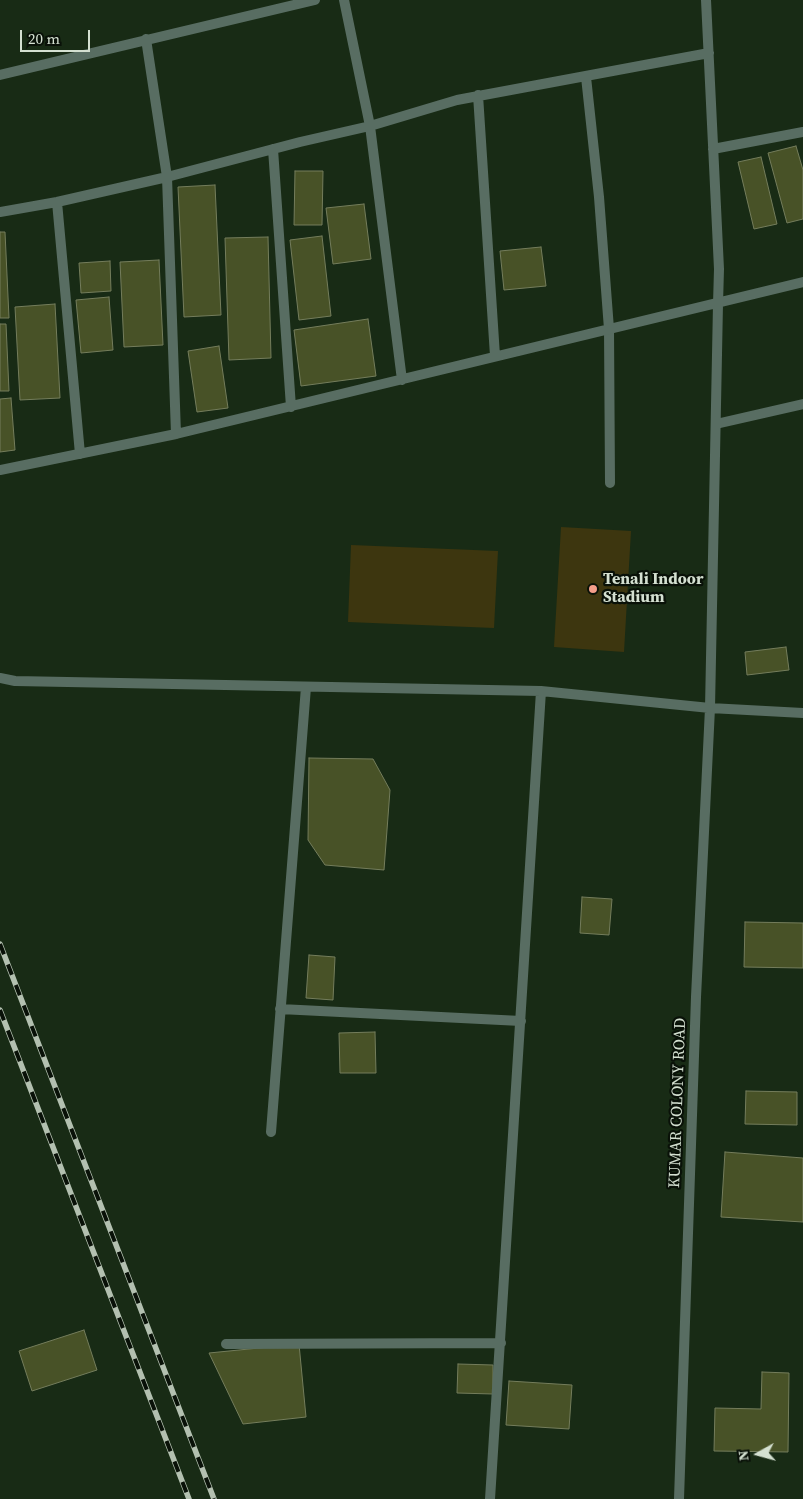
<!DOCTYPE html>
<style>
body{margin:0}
#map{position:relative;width:803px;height:1499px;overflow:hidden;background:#182b15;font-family:"Source Serif 4",serif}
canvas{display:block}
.north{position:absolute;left:733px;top:1429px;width:50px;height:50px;-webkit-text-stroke:4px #091108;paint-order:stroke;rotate:263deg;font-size:14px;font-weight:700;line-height:20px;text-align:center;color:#d4e0d1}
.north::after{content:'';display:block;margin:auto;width:18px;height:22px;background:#d4e0d1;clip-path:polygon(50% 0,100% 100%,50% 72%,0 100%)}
.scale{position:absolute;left:20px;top:30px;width:70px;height:22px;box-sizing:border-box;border:2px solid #d4e0d1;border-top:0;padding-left:6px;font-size:15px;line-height:18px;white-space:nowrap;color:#d4e0d1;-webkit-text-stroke:4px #091108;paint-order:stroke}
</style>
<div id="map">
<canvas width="803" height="1499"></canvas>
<div class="north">N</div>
<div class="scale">20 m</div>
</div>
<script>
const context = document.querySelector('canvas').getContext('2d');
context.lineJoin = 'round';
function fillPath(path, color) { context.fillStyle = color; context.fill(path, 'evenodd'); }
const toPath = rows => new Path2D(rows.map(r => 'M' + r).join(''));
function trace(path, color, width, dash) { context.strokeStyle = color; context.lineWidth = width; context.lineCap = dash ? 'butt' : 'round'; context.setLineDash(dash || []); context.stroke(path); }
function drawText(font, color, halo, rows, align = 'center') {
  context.font = font + ' "Source Serif 4",serif'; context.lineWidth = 4.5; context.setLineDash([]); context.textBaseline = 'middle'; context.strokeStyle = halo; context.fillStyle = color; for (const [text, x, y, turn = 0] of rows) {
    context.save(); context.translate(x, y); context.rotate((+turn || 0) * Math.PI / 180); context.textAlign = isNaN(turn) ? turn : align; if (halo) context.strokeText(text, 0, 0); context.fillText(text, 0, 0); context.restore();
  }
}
fillPath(toPath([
 [561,527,631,531,624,652,554,647],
 [351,545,498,551,494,628,348,622]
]), '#3d360f');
const building = toPath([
 [796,146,803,170,803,219,787,223,768,153,796,146],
 [761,157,777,224,754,229,738,162,761,157],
 [295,171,323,171,322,225,294,225,295,171],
 [215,185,221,315,184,317,178,187,215,185],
 [364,204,371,259,333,264,326,208,364,204],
 [0,232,5,232,9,318,0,318,0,232],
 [322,236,331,316,299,320,290,240,322,236],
 [268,237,271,358,229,360,225,238,268,237],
 [541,247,546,286,504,290,500,251,541,247],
 [159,260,163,345,124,347,120,262,159,260],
 [110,261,111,291,81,293,79,263,110,261],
 [109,297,113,350,81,353,76,300,109,297],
 [55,304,60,398,20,400,15,307,55,304],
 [368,319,376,376,301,386,294,330,368,319],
 [0,324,6,324,9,391,0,391,0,324],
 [219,346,228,408,197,412,188,351,219,346],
 [11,398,15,450,0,452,0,399,11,398],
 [786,647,789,670,747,675,745,652,786,647],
 [309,758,373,759,390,790,384,870,325,865,308,840,309,758],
 [582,897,612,899,609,935,580,933,582,897],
 [745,922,803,923,803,968,744,967,745,922],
 [309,955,335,957,333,1000,306,998,309,955],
 [375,1032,376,1073,340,1073,339,1033,375,1032],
 [746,1091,797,1092,797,1125,745,1124,746,1091],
 [725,1152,803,1158,803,1222,721,1217,725,1152],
 [84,1330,97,1370,32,1391,19,1351,84,1330],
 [299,1344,306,1417,243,1424,209,1353,299,1344],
 [458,1364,493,1365,493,1394,457,1393,458,1364],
 [762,1372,789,1373,788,1452,714,1451,715,1408,761,1409,762,1372],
 [509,1381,572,1385,569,1429,506,1425,509,1381]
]);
fillPath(building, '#485227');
trace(building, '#747d5c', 1);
trace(toPath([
 [609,329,610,483]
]), '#586d62', 10);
trace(toPath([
 [344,0,370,126,402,380],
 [146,39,167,177,176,434],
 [0,75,315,0],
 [586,77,599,197,609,329],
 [478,95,495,356],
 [273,149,291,407],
 [713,149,803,132],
 [57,202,80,454],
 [0,212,57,202,167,177,300,142,370,126,457,100,709,53],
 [716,424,803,404],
 [0,470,176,434,803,282],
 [0,678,15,681,541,691,710,708,803,713],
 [280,1009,521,1021],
 [271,1132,306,687],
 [226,1344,501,1343],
 [490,1499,541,691],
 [679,1499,696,997,710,708,718,304,719,269,706,0]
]), '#586d62', 10);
const rail = toPath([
 [0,944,214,1499],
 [0,1010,189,1499]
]);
trace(rail, '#b3c0b0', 5.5);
trace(rail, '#091108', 4, [11]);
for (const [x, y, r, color] of [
 [593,589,5,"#f49e8a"]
]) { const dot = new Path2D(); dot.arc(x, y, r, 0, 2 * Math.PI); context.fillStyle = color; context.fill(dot); trace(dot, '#091108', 2); }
drawText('bold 16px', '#d4e0d1', '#091108', [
 ["Tenali Indoor",603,580],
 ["Stadium",603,598]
], 'left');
drawText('16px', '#d4e0d1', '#091108', [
 ["KUMAR COLONY ROAD",678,1103,-88]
]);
</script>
